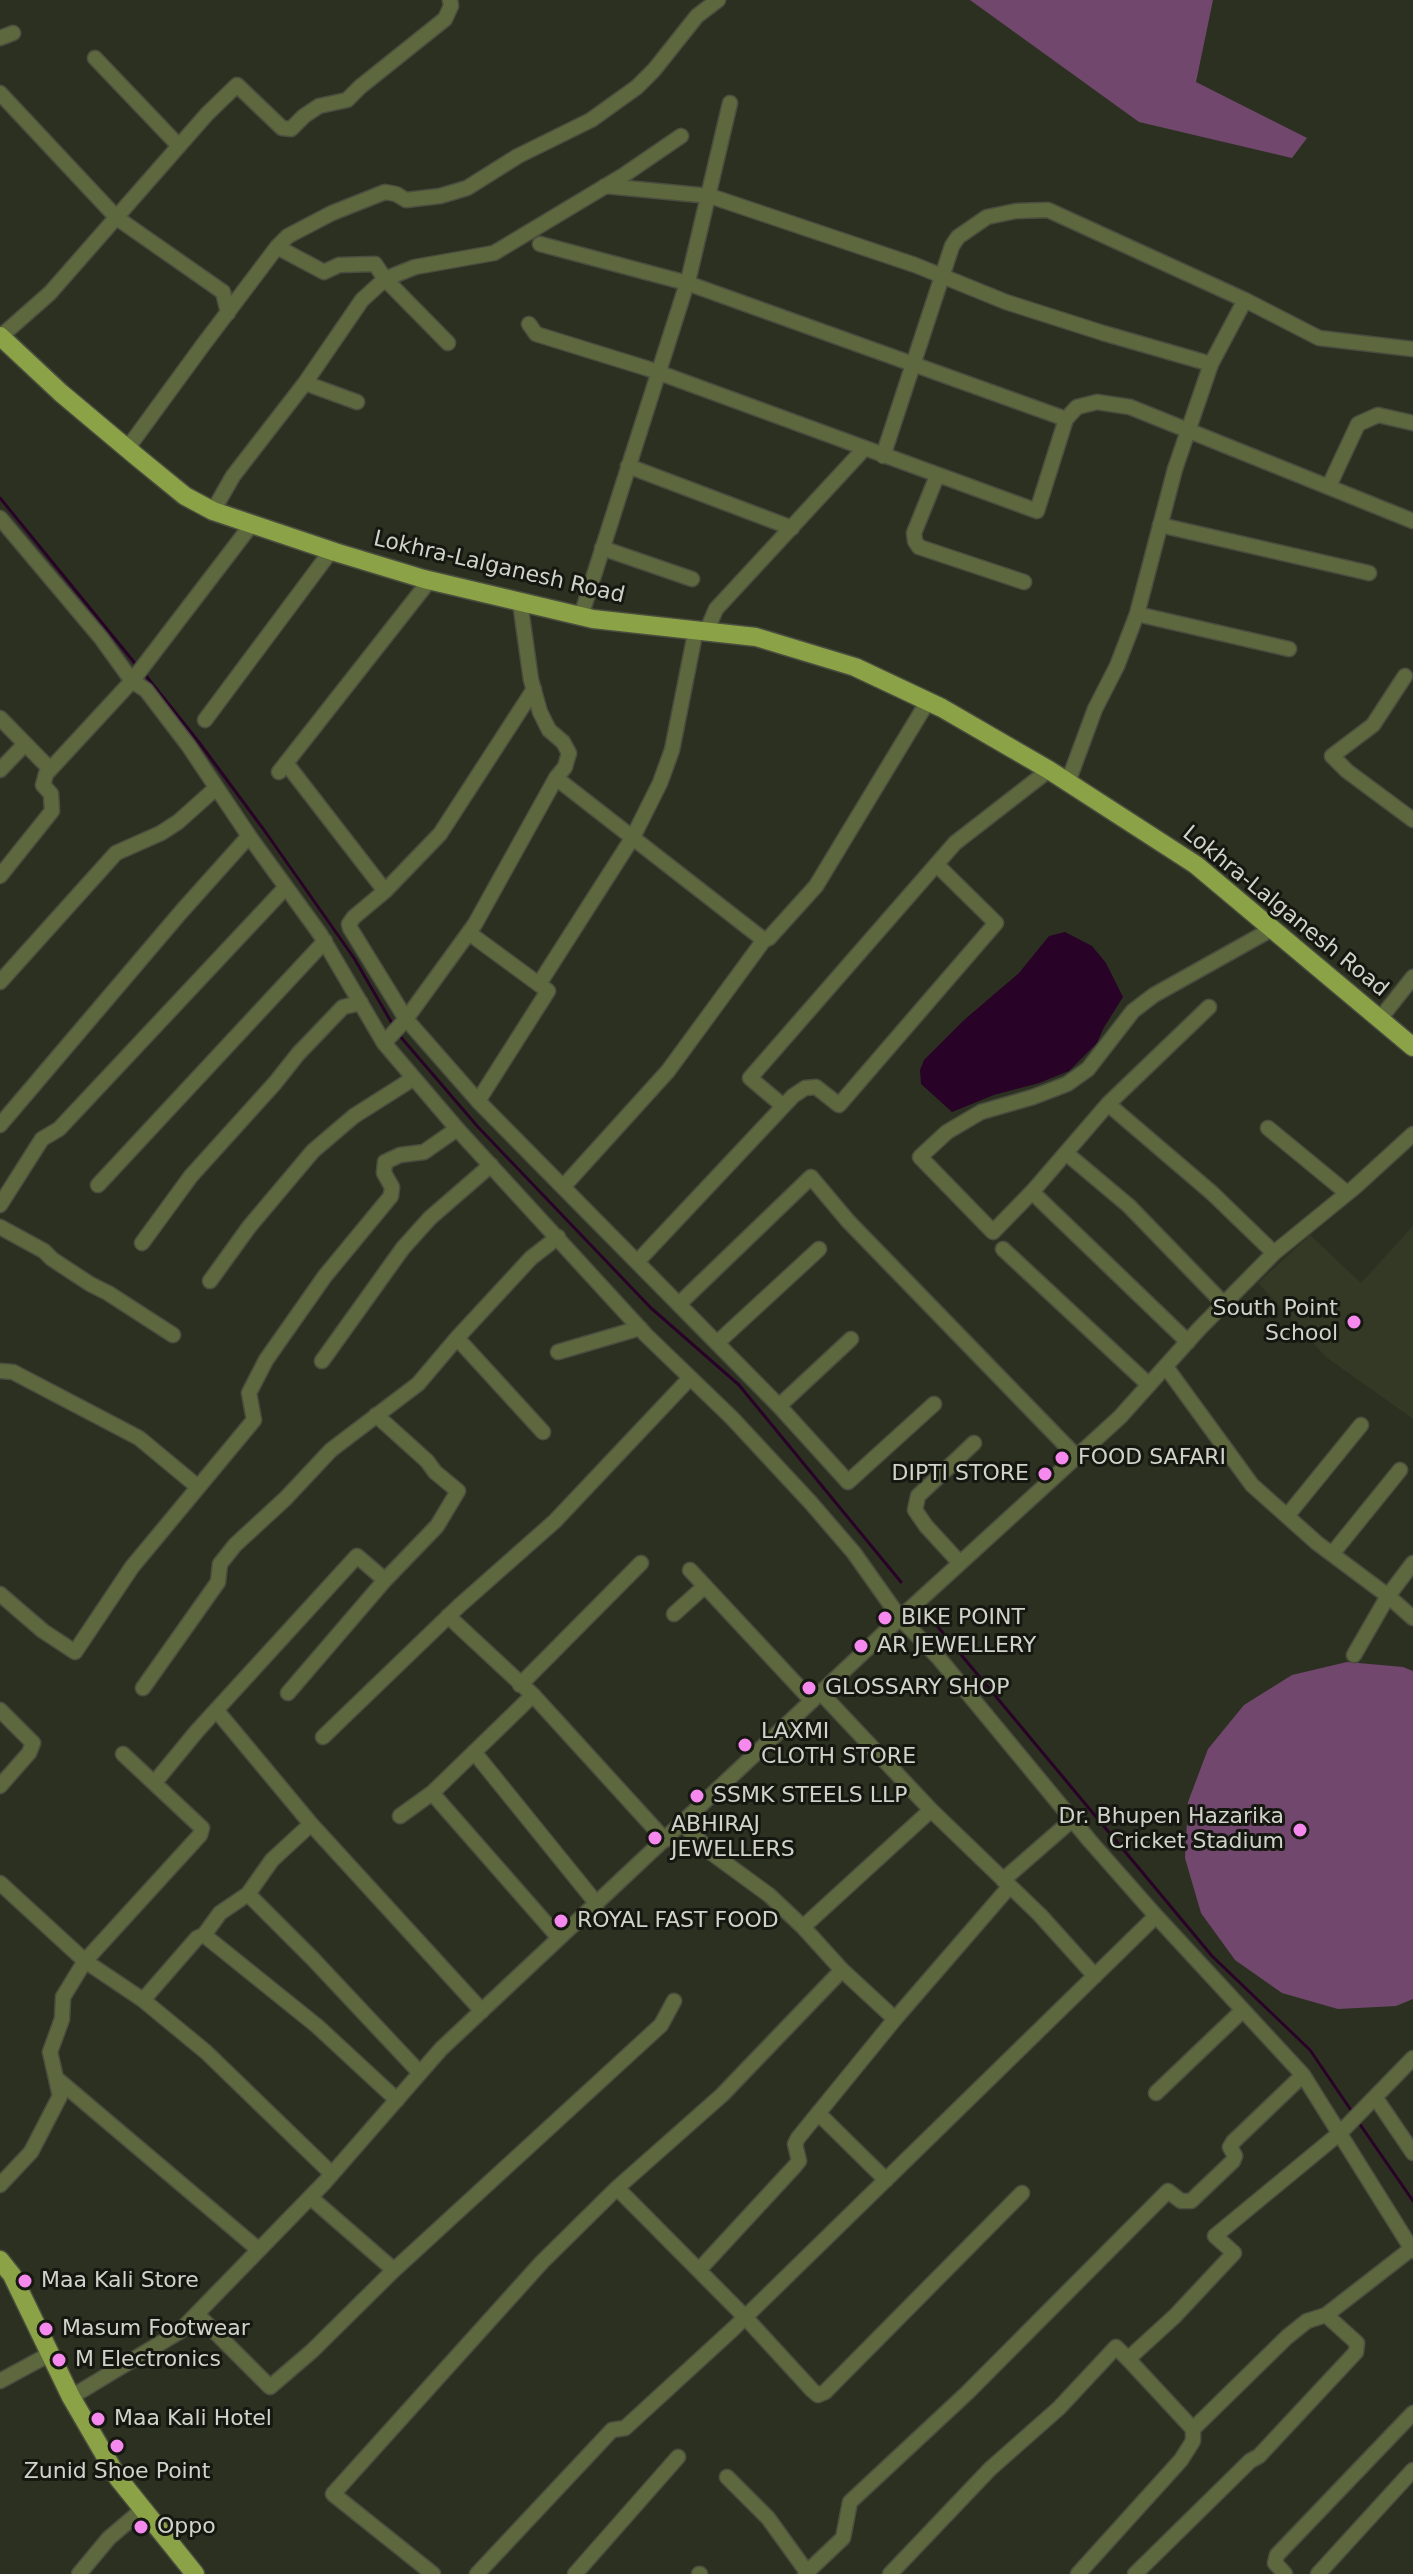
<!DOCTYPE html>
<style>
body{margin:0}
canvas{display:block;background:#2c3021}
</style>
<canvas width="1413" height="2574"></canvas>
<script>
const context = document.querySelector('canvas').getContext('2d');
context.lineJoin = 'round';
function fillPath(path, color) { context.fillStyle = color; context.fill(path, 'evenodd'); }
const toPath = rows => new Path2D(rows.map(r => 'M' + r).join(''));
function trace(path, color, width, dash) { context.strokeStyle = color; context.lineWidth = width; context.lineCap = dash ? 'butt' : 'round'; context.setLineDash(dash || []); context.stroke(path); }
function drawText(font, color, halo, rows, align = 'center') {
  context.font = font + ' "DejaVu Sans",sans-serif'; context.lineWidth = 6; context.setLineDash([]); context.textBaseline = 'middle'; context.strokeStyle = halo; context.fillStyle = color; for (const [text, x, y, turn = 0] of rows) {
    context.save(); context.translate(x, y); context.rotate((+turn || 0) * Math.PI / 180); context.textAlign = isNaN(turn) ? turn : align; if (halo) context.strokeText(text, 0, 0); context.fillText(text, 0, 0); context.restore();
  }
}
fillPath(toPath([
 [1413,1226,1413,1419,1326,1357,1258,1283,1310,1235,1361,1283]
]), '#333924');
fillPath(toPath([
 [970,0,1213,0,1196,82,1307,138,1292,158,1139,122],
 [1347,1662,1403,1667,1413,1671,1413,1999,1396,2006,1338,2009,1282,1993,1235,1960,1201,1913,1185,1858,1188,1802,1208,1749,1244,1705,1292,1675]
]), '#71476d');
fillPath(toPath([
 [1065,932,1092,946,1106,963,1123,997,1103,1029,1097,1043,1069,1071,1039,1083,994,1095,952,1112,921,1084,920,1070,924,1060,964,1020,1019,973,1049,936]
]), '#280227');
trace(toPath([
 [0,498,138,667],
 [143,672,198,741,264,830,354,958,393,1025],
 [399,1035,478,1127,651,1308,739,1385,901,1582],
 [928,1615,1212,1956,1310,2050,1353,2113],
 [1359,2123,1413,2201]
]), '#280227', 3);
const minor = toPath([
 [0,38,13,33],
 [95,58,179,146],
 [0,93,117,218,223,292,228,313],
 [605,186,710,196,915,265,1006,302,1103,333,1211,364],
 [540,244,687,283,1066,419],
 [277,247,324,272,339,265,375,264,385,279,448,343],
 [529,324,536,334,649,369,1037,511,1066,419,1077,407,1097,402,1130,407,1413,521],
 [0,337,50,293,207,114,237,85,282,128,291,129,304,116,319,106,347,100,360,87,445,19,451,6,450,0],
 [305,383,357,402],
 [127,449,203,345,277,247,288,236,332,213,385,192,396,194,406,200,440,196,467,188,518,156,591,120,637,87,654,70,697,16,718,0],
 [883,456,952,246,958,237,987,217,1016,211,1048,210,1245,300,1319,338,1413,349],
 [628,466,792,528],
 [937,476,914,533,915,541,919,547,1024,582],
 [1329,486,1358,424,1378,415,1413,423],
 [213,511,233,476,305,383,362,300,385,279,415,267,494,253,624,175,681,136],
 [0,518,101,638,132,681,146,690,188,745,249,836,320,934,384,1043,459,1131,646,1335,732,1418,811,1503,854,1553,900,1618,938,1657,1090,1841,1156,1916,1303,2075,1413,2251],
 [1160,525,1369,573],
 [602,548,692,579],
 [1137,614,1289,649],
 [581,616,689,277,730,103],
 [707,630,716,609,864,449],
 [1405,676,1373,725,1332,756,1347,771,1413,820],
 [0,718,50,769],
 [205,720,331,551],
 [286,763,385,891,440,834,534,689],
 [0,770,25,744],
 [279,772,430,580],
 [556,778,764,940],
 [1068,782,1095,709,1117,666,1137,614,1175,469,1211,364,1245,300],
 [0,876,52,811,51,794,43,785,46,774,132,681,252,524],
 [385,891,354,917,349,924,350,928,406,1019,478,1101,548,991,469,933],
 [0,982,116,853,161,833,178,822,216,788],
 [539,984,633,837,660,783,672,750,696,629],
 [1209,1007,1108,1104,1032,1192,993,1232,920,1157,947,1132,981,1112,1033,1097,1067,1084,1088,1069,1133,1011,1154,995,1272,929],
 [1379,1020,1413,977],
 [384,1043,406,1019,475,924,556,778,565,767,569,753,563,742,549,730,540,712,531,680,520,602],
 [478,1101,779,1406,848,1482,934,1404],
 [1108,1104,1212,1193,1274,1253],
 [782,1105,750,1078,955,843,1049,770],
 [0,1125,181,912,249,836],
 [1268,1128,1347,1193],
 [1066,1153,1129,1206,1224,1304],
 [98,1185,325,941],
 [563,1187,668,1071,764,940,769,938,816,886,928,701],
 [1032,1192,1188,1342],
 [0,1205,42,1139,59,1129,286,887],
 [0,1227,44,1251,52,1259,90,1284,108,1293,173,1335],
 [142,1243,191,1176,275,1083,298,1054,343,1007,361,1003],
 [1003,1249,1149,1385],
 [637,1262,793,1096,805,1088,816,1087,839,1105,996,923,937,865],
 [210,1281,249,1227,313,1151,354,1116,414,1078],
 [679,1304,811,1177,848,1221,1076,1456],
 [457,1338,543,1432],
 [717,1343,819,1249],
 [558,1352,640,1328],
 [322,1361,403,1248,430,1218,491,1165],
 [1166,1367,1252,1485,1317,1543,1388,1596,1413,1618],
 [0,1371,13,1372,139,1438,198,1487],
 [779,1406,851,1339],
 [1287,1516,1361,1425],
 [1332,1554,1400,1470],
 [960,1563,926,1526,915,1510,918,1496,974,1443],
 [690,1570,812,1701],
 [0,1594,43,1631,75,1652,132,1567,254,1420,249,1393,266,1360,325,1276,391,1196,392,1187,384,1173,385,1162,400,1155,424,1152,457,1129],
 [674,1614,705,1586],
 [448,1616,533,1695,665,1840],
 [1354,1655,1388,1596,1413,1563],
 [520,1685,641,1563],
 [143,1688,218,1582,220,1564,235,1545,286,1498,331,1450,418,1384,457,1338,531,1258,558,1237],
 [288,1693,385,1580,437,1526,458,1491,435,1472,427,1461,376,1415],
 [821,1693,931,1810,1040,1915,1095,1976],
 [533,1695,432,1793,559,1938],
 [0,1710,33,1743,29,1753,0,1786],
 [217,1711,311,1824,482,2011],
 [323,1737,459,1606,555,1521,690,1378],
 [474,1752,597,1904],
 [155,1782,197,1731,357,1556,385,1580],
 [400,1816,432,1793],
 [683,1824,713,1854,769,1895,803,1927],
 [1003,1880,1073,1819],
 [0,1883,85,1961,143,2000,206,2052,332,2174],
 [248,1894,313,1959,420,2073],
 [204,1935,317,2026,397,2100],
 [842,1970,803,1927,931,1810],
 [143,2000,197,1938,204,1935,220,1913,248,1894,272,1860,311,1824],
 [56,2078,259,2250],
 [1156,2093,1243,2010],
 [1375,2097,1413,2153],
 [818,2113,886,2180],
 [0,2185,31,2152,60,2096,50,2052,62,2019,63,1997,85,1961,200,1835,202,1828,123,1754],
 [617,2188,745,2317,812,2390,818,2395,825,2392,1022,2193],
 [394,2270,661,2025,674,2001],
 [699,2270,795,2166,799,2161,795,2144,798,2138,895,2019],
 [197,2314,270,2387,312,2351,394,2270,310,2197],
 [1128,2359,1193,2429,1287,2337,1307,2321,1326,2315,1411,2249],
 [0,2381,50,2354],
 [71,2397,179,2332,325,2182,441,2049,900,1618,1120,1417,1199,1329,1274,1253,1355,1187,1413,1134],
 [727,2477,768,2518,807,2572],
 [79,2574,109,2538,143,2509],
 [433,2574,333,2494,542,2262,617,2188,722,2095,842,1970,895,2019,1010,1886],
 [477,2574,612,2430,625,2428,733,2329,1156,1916],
 [575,2574,678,2457],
 [699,2574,700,2574],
 [805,2574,843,2538,850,2502,967,2393,1168,2191,1181,2201,1191,2201,1233,2161,1235,2156,1230,2147,1233,2142,1303,2075],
 [890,2574,990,2469,1059,2408,1116,2347,1128,2359,1175,2316,1234,2253,1215,2236,1341,2132,1413,2058],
 [1078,2574,1181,2460,1193,2441,1193,2429],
 [1135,2574,1250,2461,1259,2456,1356,2352,1357,2343,1326,2315],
 [1285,2574,1275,2563,1277,2555,1413,2413],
 [1318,2574,1413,2470]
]);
const major = toPath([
 [0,336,61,393,136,456,185,496,213,511,335,552,424,579,593,619,756,637,855,667,942,708,1049,770,1196,865,1413,1047],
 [0,2260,12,2275,71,2397,118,2478,195,2574]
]);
trace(minor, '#4a4d3f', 17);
trace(major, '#4a4d3f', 21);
trace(minor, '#5d683e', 14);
trace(major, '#8ba246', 18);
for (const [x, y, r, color] of [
 [1354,1322,8,"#f689ee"],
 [1062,1458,8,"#f689ee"],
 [1045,1474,8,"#f689ee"],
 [885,1618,8,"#f689ee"],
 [861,1646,8,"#f689ee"],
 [809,1688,8,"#f689ee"],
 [745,1745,8,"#f689ee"],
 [697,1796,8,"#f689ee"],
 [1300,1830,8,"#f689ee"],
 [655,1838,8,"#f689ee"],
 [561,1921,8,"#f689ee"],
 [25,2281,8,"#f689ee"],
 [46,2329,8,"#f689ee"],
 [59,2360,8,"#f689ee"],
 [98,2419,8,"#f689ee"],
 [117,2446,8,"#f689ee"],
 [141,2527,8,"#f689ee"]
]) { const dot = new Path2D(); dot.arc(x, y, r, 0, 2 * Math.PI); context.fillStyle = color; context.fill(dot); trace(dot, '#151710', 3); }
drawText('22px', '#d0d3ca', '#151710', [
 ["Lokhra-Lalganesh Road",499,568,13],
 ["Lokhra-Lalganesh Road",1285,912,39]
]);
drawText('22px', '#d0d3ca', '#151710', [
 ["South Point",1338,1309,"right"],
 ["School",1338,1334,"right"],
 ["FOOD SAFARI",1078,1458],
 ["DIPTI STORE",1029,1474,"right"],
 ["BIKE POINT",901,1618],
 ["AR JEWELLERY",877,1646],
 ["GLOSSARY SHOP",825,1688],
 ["LAXMI",761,1732],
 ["CLOTH STORE",761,1757],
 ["SSMK STEELS LLP",713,1796],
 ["Dr. Bhupen Hazarika",1284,1817,"right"],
 ["Cricket Stadium",1284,1842,"right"],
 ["ABHIRAJ",671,1825],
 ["JEWELLERS",671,1850],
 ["ROYAL FAST FOOD",577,1921],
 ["Maa Kali Store",41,2281],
 ["Masum Footwear",62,2329],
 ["M Electronics",75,2360],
 ["Maa Kali Hotel",114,2419],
 ["Zunid Shoe Point",117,2472,"center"],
 ["Oppo",157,2527]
], 'left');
</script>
